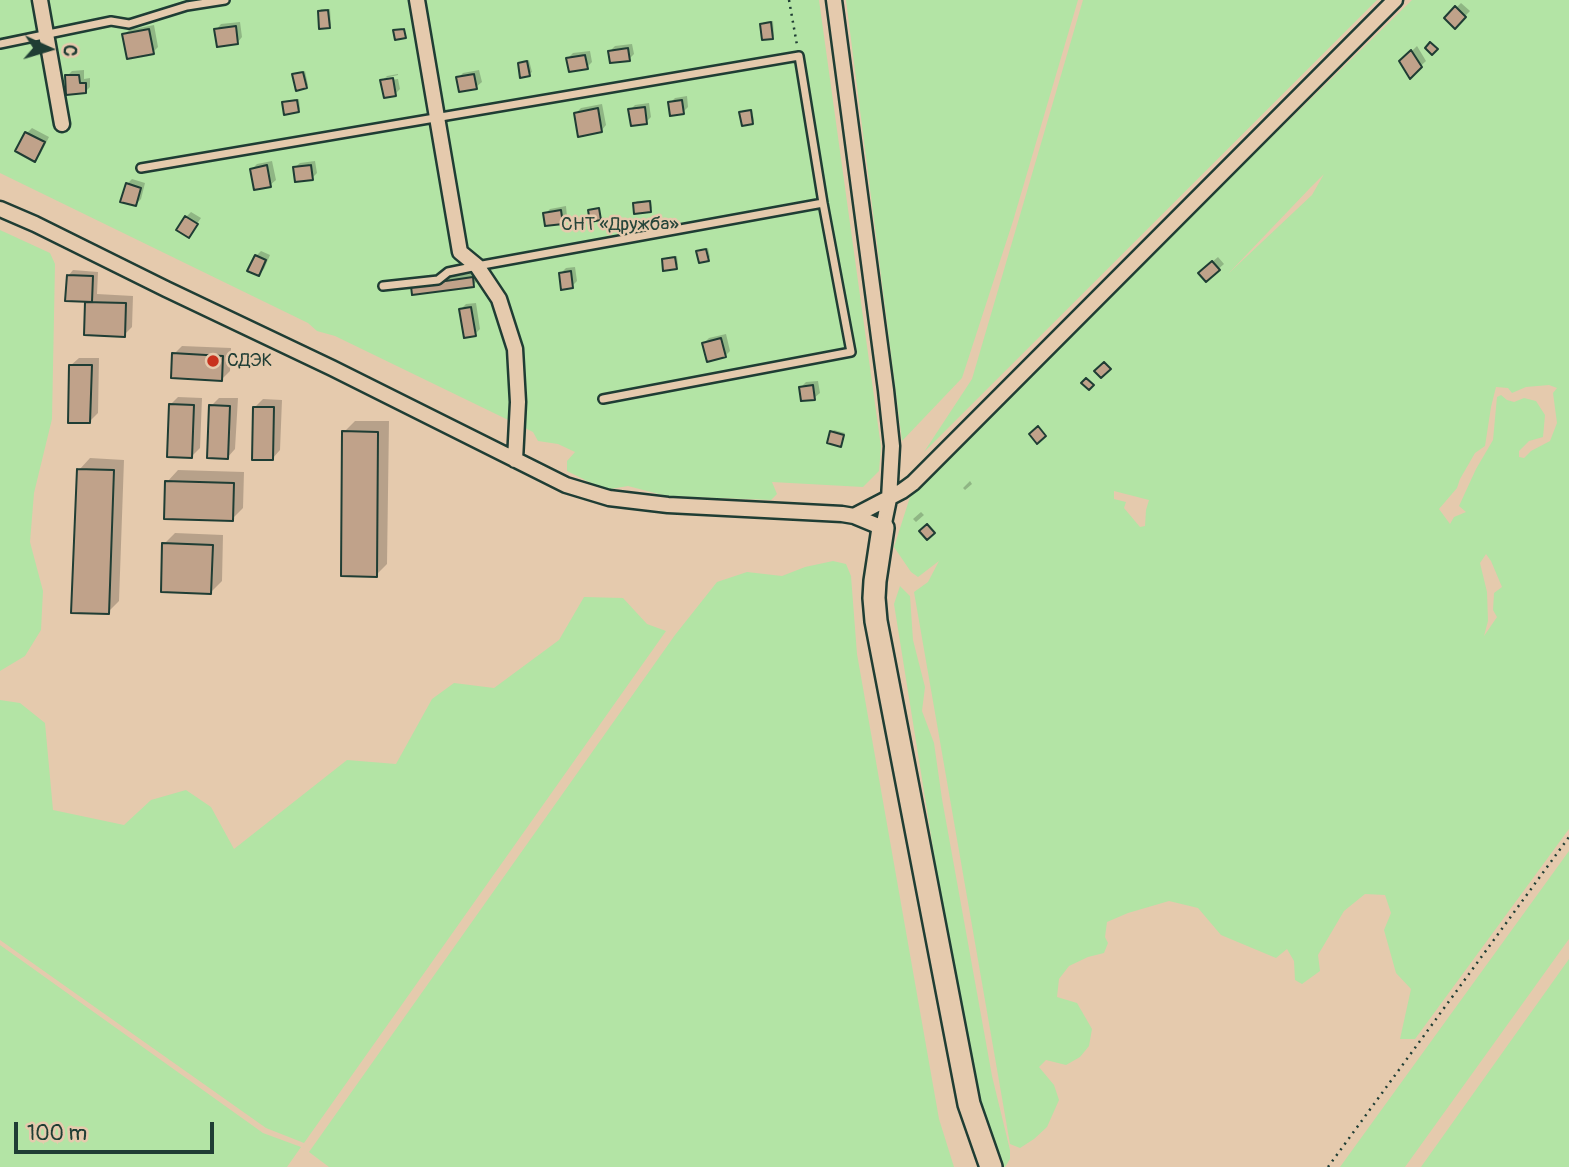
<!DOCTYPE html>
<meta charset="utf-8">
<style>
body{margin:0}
#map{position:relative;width:1569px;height:1167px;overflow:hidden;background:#e5caad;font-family:Pangolin,sans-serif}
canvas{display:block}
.north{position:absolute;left:14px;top:14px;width:70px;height:70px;-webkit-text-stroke:5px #e5caad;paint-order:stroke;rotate:94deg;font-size:19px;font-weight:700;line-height:28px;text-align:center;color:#1f3d34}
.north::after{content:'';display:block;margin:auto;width:24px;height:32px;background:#1f3d34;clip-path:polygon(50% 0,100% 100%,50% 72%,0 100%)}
.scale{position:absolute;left:14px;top:1122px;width:200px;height:32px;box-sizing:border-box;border:4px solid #1f3d34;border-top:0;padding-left:9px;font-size:21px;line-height:24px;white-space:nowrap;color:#1f3d34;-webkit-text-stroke:5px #e5caad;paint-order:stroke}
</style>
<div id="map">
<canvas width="1569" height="1167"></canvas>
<div class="north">С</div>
<div class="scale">100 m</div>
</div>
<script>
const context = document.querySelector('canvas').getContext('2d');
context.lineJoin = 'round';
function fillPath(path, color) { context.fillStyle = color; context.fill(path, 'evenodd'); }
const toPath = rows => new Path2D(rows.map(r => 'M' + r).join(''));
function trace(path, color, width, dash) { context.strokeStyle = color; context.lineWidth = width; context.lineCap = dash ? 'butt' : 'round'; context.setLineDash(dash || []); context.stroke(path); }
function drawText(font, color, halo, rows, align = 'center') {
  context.font = font + ' Pangolin,sans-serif'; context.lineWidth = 5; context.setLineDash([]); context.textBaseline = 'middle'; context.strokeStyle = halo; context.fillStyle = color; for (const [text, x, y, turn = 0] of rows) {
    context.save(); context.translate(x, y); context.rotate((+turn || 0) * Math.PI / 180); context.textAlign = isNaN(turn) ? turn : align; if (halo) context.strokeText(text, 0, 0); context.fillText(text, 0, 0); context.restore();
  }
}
fillPath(toPath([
 [0,0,819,0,881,447,879,471,863,487,772,482,777,494,771,500,666,496,628,486,605,490,567,471,567,461,575,452,558,444,538,441,533,432,335,336,317,331,308,323,0,173],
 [846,0,1078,0,1013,221,962,378,902,441],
 [1083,0,1377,0,924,452,972,379],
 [1412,0,1569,0,1569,829,1415,1039,1400,1039,1411,989,1396,973,1384,930,1391,913,1385,895,1365,894,1344,911,1318,955,1320,971,1302,984,1295,980,1294,961,1287,949,1276,958,1221,935,1198,908,1169,901,1128,913,1107,922,1105,937,1108,943,1104,953,1088,957,1069,966,1059,979,1057,997,1077,1003,1092,1029,1089,1046,1080,1057,1066,1065,1046,1060,1039,1067,1054,1085,1059,1100,1047,1127,1034,1139,1020,1148,1010,1144,914,592,928,582,939,561,918,577,911,572,894,547,910,497,987,415],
 [1324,174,1312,195,1228,274,1311,187],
 [1549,385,1557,388,1553,393,1557,423,1550,441,1531,451,1524,458,1519,457,1519,451,1529,441,1543,437,1545,415,1536,401,1524,398,1514,402,1507,400,1501,395,1497,397,1493,440,1476,469,1459,506,1466,512,1454,517,1450,524,1439,509,1457,488,1460,479,1475,453,1485,446,1491,407,1496,387,1508,388,1512,393,1526,387],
 [1114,491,1149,500,1146,510,1145,526,1140,527,1124,508,1126,502,1114,499],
 [1486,554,1491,561,1502,587,1494,593,1493,610,1497,617,1484,636,1488,621,1487,592,1480,563],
 [0,230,50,253,55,264,52,419,34,493,30,542,43,591,41,630,25,656,0,671],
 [833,561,846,564,851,576,857,654,939,1119,954,1167,329,1167,309,1152,675,635,717,582,747,572,782,576,805,567],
 [900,586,910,596,913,640,925,687,922,711,934,743,942,799,992,1076,1010,1150,1010,1159,1005,1167,997,1164,979,1103,938,879,894,604],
 [584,597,623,598,647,624,666,631,304,1143,266,1128,0,940,0,700,20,703,45,723,53,810,124,825,151,800,186,790,211,807,234,849,347,760,396,764,432,699,454,683,494,688,559,640],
 [1569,851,1569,939,1405,1167,1340,1167],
 [0,945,263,1133,301,1147,287,1167,0,1167],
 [1569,959,1569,1167,1421,1167]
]), '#b3e4a5');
fillPath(toPath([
 [1461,3,1470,11,1455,26,1446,18],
 [321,9,330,9,331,25,329,27,319,12],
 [773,21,774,36,772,38,762,24,764,22],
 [240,22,242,37,237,43,216,30,221,24],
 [154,25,158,47,153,52,124,35,129,30],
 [632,44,634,54,629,59,610,51,615,46],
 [1417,46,1426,61,1410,76,1401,62],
 [590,51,592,62,587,67,568,58,573,53],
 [529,60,532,72,529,74,520,63,522,61],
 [84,70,84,79,90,78,90,87,85,92,67,76,72,71],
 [479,70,482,82,476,87,458,78,463,73],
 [305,71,308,85,306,87,294,75],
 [398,74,398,75,385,78,385,81,398,79,400,89,395,94,382,81,387,76],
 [687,96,688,107,683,112,670,103,675,98],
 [299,99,300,109,298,111,284,103,286,101],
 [649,103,651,117,646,122,630,110,635,105],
 [602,104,606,125,601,131,576,113,581,108],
 [752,109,754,121,752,123,741,112,743,110],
 [32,128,49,137,40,155,34,160,17,151,27,133],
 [272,161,276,180,270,185,252,169,257,164],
 [315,161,317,173,312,178,294,168,300,163],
 [132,179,145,183,141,199,136,204,127,184],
 [651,200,652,208,650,210,635,203,637,201],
 [566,206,567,217,562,222,545,214,550,209],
 [191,212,201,218,189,235,186,217],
 [708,248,710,257,708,259,698,251],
 [261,251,270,255,264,269,259,274,256,256],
 [677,256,678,265,676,267,663,260,665,258],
 [1218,257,1224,264,1206,280,1205,268],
 [575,267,577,281,572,286,561,273,566,268],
 [73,270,98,272,97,294,133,296,132,327,124,335,85,333,87,300,68,276],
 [477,273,478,280,473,285,418,281],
 [476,303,480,329,475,334,461,309,466,304],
 [726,334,730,351,725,356,704,343,709,338],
 [182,346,231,348,230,371,222,379,174,354],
 [79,358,99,358,98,413,90,421,70,366],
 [818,381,820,393,814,398,801,387,806,382],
 [178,397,202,398,200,448,192,456,170,405],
 [219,398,238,398,235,449,227,458,211,406],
 [263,399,282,400,280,450,272,459,255,407],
 [355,421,389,421,387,564,376,575,344,432],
 [834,430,845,433,841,445,832,432],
 [90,458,124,460,119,601,108,612,79,470],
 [178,470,244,472,243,508,232,519,167,482],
 [970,481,972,484,965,490,963,488],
 [921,512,924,515,916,522,913,519],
 [175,533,223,535,222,581,211,592,164,544]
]), '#0003');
const building = toPath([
 [1455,6,1466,17,1455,29,1444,18,1455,6],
 [328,10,330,28,319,29,318,11,328,10],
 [771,22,773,39,762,40,760,24,771,22],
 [236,26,238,44,217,47,214,29,236,26],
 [149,29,154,54,127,59,122,34,149,29],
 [404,29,406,38,395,40,393,30,404,29],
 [1430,42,1438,49,1432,55,1425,48,1430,42],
 [628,48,630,61,610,63,608,51,628,48],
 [1411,50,1422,67,1410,79,1399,61,1411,50],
 [585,55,588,69,569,72,566,58,585,55],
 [527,61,530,76,520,78,518,63,527,61],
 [303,72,307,88,296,91,292,74,303,72],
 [474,74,477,89,459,92,456,77,474,74],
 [65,75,79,75,80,83,86,83,86,93,66,95,65,75],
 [393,78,396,96,384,98,380,80,393,78],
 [297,100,299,112,284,115,282,102,297,100],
 [682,100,684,114,670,116,668,102,682,100],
 [645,107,647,124,631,126,628,109,645,107],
 [598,108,602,132,578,137,574,113,598,108],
 [751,110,753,124,742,126,739,112,751,110],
 [25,132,45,142,35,162,15,151,25,132],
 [267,165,271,187,254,190,250,169,267,165],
 [311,165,313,180,295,182,293,167,311,165],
 [126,183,141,188,136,206,120,202,126,183],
 [650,201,651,212,634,214,633,203,650,201],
 [599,208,601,220,590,222,588,210,599,208],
 [561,210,563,224,545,226,543,213,561,210],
 [185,216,198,224,189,238,176,230,185,216],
 [706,249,709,261,699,263,696,251,706,249],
 [255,255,266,260,259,276,247,271,255,255],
 [675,257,677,269,663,271,662,259,675,257],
 [1212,261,1220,270,1206,282,1198,273,1212,261],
 [571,271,573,288,561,290,559,273,571,271],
 [67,275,93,276,92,302,65,301,67,275],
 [473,277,474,287,412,295,411,286,473,277],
 [85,302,126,303,125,337,84,335,85,302],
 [471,307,476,336,464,338,459,309,471,307],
 [721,338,726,357,707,362,702,343,721,338],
 [172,353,223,356,222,381,171,378,172,353],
 [1104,362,1111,369,1101,378,1094,371,1104,362],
 [69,365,92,365,90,423,68,423,69,365],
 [1086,378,1094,385,1089,390,1081,383,1086,378],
 [813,385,815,400,801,401,799,387,813,385],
 [169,404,194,405,192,458,167,457,169,404],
 [209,405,230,406,228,459,207,458,209,405],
 [253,407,274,407,273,460,252,460,253,407],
 [1038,426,1046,436,1037,444,1029,434,1038,426],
 [342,431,378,432,377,577,341,576,342,431],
 [830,431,844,435,841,447,827,443,830,431],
 [77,469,114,470,109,614,71,613,77,469],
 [165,481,234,483,233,521,164,519,165,481],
 [927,524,935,533,927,540,919,531,927,524],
 [162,543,213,545,211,594,161,592,162,543]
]);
fillPath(building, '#c0a28a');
trace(building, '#1f3d34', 2);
const lane = toPath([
 [0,44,111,21,129,24,187,6,225,0],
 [141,168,799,56,823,203,851,352,603,399],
 [383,286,438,280,448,272,477,266,823,203]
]);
const street = toPath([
 [40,0,62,124],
 [417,0,460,252,477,266,499,299,515,349,518,402,515,460],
 [0,209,35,224,166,289,332,368,566,485,609,498,668,505,842,514,854,516,883,528,889,499,892,446,886,390,834,0],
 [854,516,902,491,913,483,1395,0]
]);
const secondary = toPath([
 [883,528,875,581,874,598,876,621,969,1104,991,1167]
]);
trace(lane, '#1f3d34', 12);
trace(street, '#1f3d34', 19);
trace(secondary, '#1f3d34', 26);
trace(toPath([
 [789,0,797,45],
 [1328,1167,1569,837]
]), '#1f3d34', 2.5, [2, 5]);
trace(lane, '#e5caad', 7);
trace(street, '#e5caad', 14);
trace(secondary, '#e5caad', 21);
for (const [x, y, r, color] of [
 [213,361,7,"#c8321e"]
]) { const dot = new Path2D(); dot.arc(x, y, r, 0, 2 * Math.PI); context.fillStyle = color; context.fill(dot); trace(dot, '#e5caad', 2.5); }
drawText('19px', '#26453a', '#e5caad', [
 ["СНТ «Дружба»",620,225]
]);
drawText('19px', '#1f3d34', '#e5caad', [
 ["СДЭК",227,361]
], 'left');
</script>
